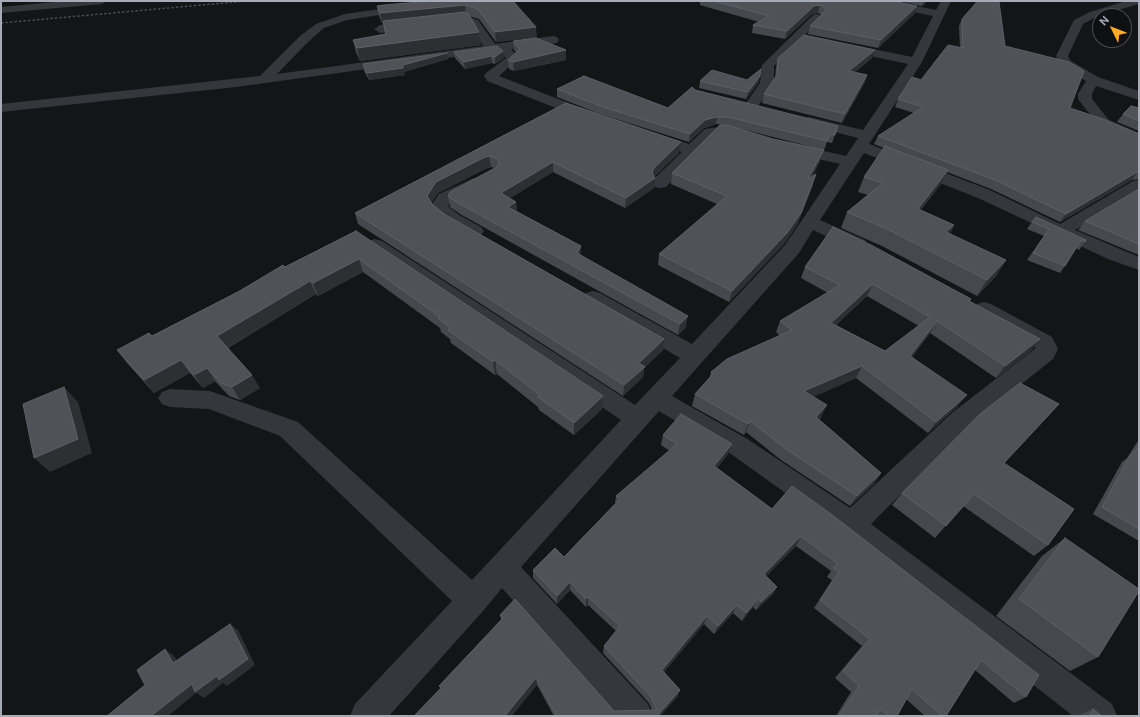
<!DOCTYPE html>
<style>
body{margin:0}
#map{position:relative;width:1140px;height:717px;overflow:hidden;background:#141517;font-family:"DM Sans",sans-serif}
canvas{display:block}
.frame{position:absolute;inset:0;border:2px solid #a5acb8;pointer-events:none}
.north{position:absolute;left:1092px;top:8px;width:40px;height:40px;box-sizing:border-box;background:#0f1012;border:1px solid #4b4e54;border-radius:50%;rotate:313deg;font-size:11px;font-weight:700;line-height:16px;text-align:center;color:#a5acb8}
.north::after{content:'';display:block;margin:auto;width:14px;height:18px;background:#ffaa24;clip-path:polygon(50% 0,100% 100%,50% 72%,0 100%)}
</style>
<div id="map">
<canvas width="1140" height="717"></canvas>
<div class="frame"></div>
<div class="north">N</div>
</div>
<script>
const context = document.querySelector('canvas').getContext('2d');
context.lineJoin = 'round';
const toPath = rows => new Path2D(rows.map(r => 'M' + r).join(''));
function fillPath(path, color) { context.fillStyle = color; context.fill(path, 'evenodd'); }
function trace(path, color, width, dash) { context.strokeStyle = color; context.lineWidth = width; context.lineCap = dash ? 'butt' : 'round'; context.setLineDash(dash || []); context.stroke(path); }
fillPath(toPath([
 [65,1,107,1,102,4,1,13,1,7,65,1],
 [870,1,891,1,936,10,941,1,951,1,922,62,869,144,990,190,1060,224,1133,181,1139,180,1139,192,1075,230,1139,257,1139,270,1108,259,978,198,864,153,820,220,865,240,867,244,865,248,858,250,851,248,813,230,799,253,672,396,749,440,850,508,953,412,1036,348,977,314,974,309,977,304,984,302,991,304,1052,337,1058,349,1053,359,969,426,871,524,1112,704,1117,716,1073,716,826,522,731,454,659,411,521,567,648,704,653,716,614,716,502,588,483,611,389,716,350,716,355,704,452,601,280,436,209,409,170,407,162,404,158,398,162,392,170,389,210,391,298,422,472,580,621,420,368,249,366,245,368,241,375,239,382,241,635,405,680,358,586,303,583,298,586,293,593,291,600,293,692,344,785,245,840,164,788,152,785,149,788,146,793,144,846,156,858,138,804,124,802,121,804,118,809,117,863,130,908,64,799,41,774,66,774,83,756,109,746,109,744,106,760,83,762,65,813,15,817,14,823,17,805,35,912,57,933,16,875,4,870,1],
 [1126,1,1139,1,1139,4,1098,16,1083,24,1068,56,1071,61,1098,77,1139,91,1139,100,1096,86,1092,94,1092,99,1109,120,1139,133,1139,143,1099,126,1078,99,1078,94,1086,81,1061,66,1056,56,1074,20,1090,12,1126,1],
 [408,5,414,8,412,10,347,20,324,28,308,42,277,74,483,46,470,24,465,23,380,33,374,29,380,25,466,16,478,20,495,44,553,36,557,37,559,40,557,43,511,49,519,58,499,76,594,113,596,116,594,119,589,120,584,119,487,81,484,76,486,73,506,58,498,51,236,87,1,112,1,104,260,76,300,36,316,24,345,14,408,5],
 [726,126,748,132,750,135,748,138,743,139,725,135,715,136,666,187,660,188,654,187,652,183,654,179,682,152,647,140,644,137,647,134,652,132,689,144,705,129,726,126],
 [474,178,480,179,482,183,480,187,451,201,448,206,459,215,481,227,484,231,481,235,475,236,447,223,430,207,439,194,474,178]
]), '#35373c');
trace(toPath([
 [1,23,247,1]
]), '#484b51', 1.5, [2.5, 2]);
fillPath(toPath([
 [513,1,537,37,496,42,479,19,469,16,481,45,360,61,356,52,353,40,385,34,383,23,382,23,379,16,377,6],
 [700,1,893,1,917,6,914,14,878,48,808,34,810,26,822,15,818,13,812,14,785,39,752,33,753,25,759,22,700,5],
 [899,1,927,1,922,6],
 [976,1,990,1,1005,46,1070,108,1139,134,1139,179,1132,180,1060,222,991,189,947,172,940,185,921,210,954,225,950,234,1006,260,996,276,977,296,882,246,841,228,847,212,868,195,858,192,864,177,884,148,874,144,878,136,914,113,895,107,898,99,960,47,959,26,962,19,974,6],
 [513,41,566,50,566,60,514,71,509,69,508,60,516,52,514,50],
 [454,52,504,58,495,64,492,63,465,69,455,58],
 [447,53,448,59,404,72,405,75,369,80,364,71,363,64],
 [778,58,872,58,855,72,867,75,864,84,842,123,762,103,764,94,775,78,776,67],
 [700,81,759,82,746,99,699,88],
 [557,89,668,108,695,90,838,126,832,143,827,142,824,150,726,125,716,124,704,128,689,142,600,114,557,97],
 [566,103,679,153,654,177,654,188,625,208,553,172,510,198,516,202,517,212,581,246,581,255,686,327,678,335,460,214,450,207,448,196,495,168,491,167,485,169,438,193,431,203,432,204,444,214,664,339,663,350,644,368,643,377,623,396,358,224,355,213],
 [1139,108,1139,131,1117,122,1123,114],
 [773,139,824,150,820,161,812,177,813,185,797,225,784,244,729,302,658,265,659,254,717,204,671,184,672,173],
 [1139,189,1139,255,1078,230,1085,221],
 [1032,222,1086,240,1079,250,1076,248,1065,266,1060,273,1027,260,1044,236,1027,229],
 [356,231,602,409,574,435,539,410,538,407,497,374,495,375,451,343,450,339,441,332,440,328,363,272,318,296,316,294,228,348,260,388,240,400,229,396,215,381,203,388,190,373,154,393,127,363,117,350,152,336,285,267],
 [805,267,969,301,1031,351,996,378,930,333,912,357,958,406,928,433,856,378,813,397,821,417,819,420,881,473,874,484,850,506,781,460,746,432,744,435,692,406,695,394,709,379,711,372,780,336,776,332,780,321,828,293,801,278],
 [867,296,919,326,885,351,836,325],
 [663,435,728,454,717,468,772,509,792,486,1026,697,1014,703,975,670,946,716,925,716,906,699,897,716,836,716,851,692,835,678,862,646,814,608,832,580,827,577,831,571,796,546,766,576,777,587,772,595,756,610,753,607,742,621,733,613,714,634,704,624,664,672,680,690,677,697,660,716,554,716,537,685,441,688,439,686,501,620,500,615,614,711,652,710,649,703,603,653,604,646,616,631,588,605,586,607,570,590,557,604,533,578,533,570,564,557,615,504,616,496,670,451,661,445],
 [1139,439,1139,541,1093,514,1122,462,1127,458],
 [1004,463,1048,545,1034,556,963,506,935,538,892,505,902,493],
 [1065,538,1098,657,1070,671,996,616,1042,556],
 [1093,709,1102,716,1077,716]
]), '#45484c');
fillPath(toPath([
 [924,1,927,1,922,6],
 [465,5,466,15,382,23,380,13],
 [820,5,818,13,812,14,785,39,787,31,814,6],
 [917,6,914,14,878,48,881,40],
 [536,27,537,37,496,42,495,32],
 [479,32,481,45,360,61,357,48],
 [566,50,566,60,514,71,513,62],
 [875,50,872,58,846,80,849,71],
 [503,51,504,58,495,64,495,57],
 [447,53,448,59,404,72,405,75,369,80,367,73,403,65],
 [491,56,492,63,465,69,464,62],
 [867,75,864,84,842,123,845,114],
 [760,76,759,82,746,99,748,92],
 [717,117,716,124,704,128,689,142,690,134,705,120],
 [681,142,679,153,653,178,655,178,654,188,625,208,626,198,652,173,654,168],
 [824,150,820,161,804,191,808,179],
 [489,156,491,167,485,169,438,193,429,206,427,196,436,182,483,158],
 [553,162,553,172,502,203,501,193],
 [948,170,940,185,910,224,918,209],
 [1138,171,1132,180,1060,222,1066,214],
 [816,174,813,185,797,225,784,244,729,302,732,291],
 [516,202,517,212,508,207],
 [954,225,946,241,946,232],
 [581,246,581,257,577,253],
 [359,259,363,272,318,296,313,283],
 [1006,260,996,276,977,296,987,280],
 [310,281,316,294,225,349,217,336],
 [873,284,867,296,826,334,831,323],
 [688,316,686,327,678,335,680,324],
 [937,321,930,333,903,368,910,356],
 [664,339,663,350,644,368,643,377,623,396,624,385,639,363],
 [1040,339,1031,351,996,378,1005,366],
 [181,360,190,373,154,393,144,380],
 [495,360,497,374,495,375,493,362],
 [862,366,856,378,800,403,804,391],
 [207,368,215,381,203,388,194,375],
 [252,375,260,388,240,400,232,387],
 [64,387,78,402,92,453,50,472,34,458],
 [967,395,958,406,928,433,936,422],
 [603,396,602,409,574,435,574,423],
 [827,405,821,417,811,429,816,417],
 [750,421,746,432,744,435,748,424],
 [732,444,728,454,711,475,714,466],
 [881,473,874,484,850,506,857,496],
 [801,536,796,546,760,583,764,574],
 [570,582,570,590,557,604,557,596],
 [777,587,772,595,756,610,761,602],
 [588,597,588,605,586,607,586,599],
 [758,599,753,607,742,621,746,613],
 [737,605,733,613,714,634,718,626],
 [707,616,704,624,660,677,662,670],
 [230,624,238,630,255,665,227,686,223,683,204,698,196,693,168,716,151,716,192,684],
 [165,649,174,656,182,669,173,663],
 [536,678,537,685,512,716,505,716],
 [680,690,677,697,660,716,657,716]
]), '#2d2f32');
const building = toPath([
 [431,1,513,1,536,27,495,32,478,9,465,5,380,13,377,6,384,5,431,1],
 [714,1,893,1,917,6,881,40,810,26,826,10,826,8,820,5,814,6,787,31,753,25,769,16,714,1],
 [977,1,990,1,999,2,1005,46,1069,62,1084,71,1070,108,1103,119,1139,134,1139,171,1066,214,995,180,878,136,923,107,898,99,912,77,921,80,948,45,963,48,962,19,976,3,977,1],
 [464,12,468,13,479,32,357,48,353,40,386,34,383,21,464,12],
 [804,35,875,50,849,71,867,75,845,114,764,94,777,75,778,58,804,35],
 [536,38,566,50,513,62,508,60,520,49,513,41,536,38],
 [497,46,503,51,495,57,491,56,464,62,454,52,497,46],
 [447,53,403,65,403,68,367,73,363,64,447,53],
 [761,69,760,76,748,92,700,81,712,70,747,80,761,69],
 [584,76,668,108,692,87,695,90,838,126,835,135,830,134,827,141,728,117,717,117,705,120,690,134,600,106,557,89,584,76],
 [566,103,681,142,654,168,652,173,655,178,626,198,553,162,501,193,516,202,508,207,581,246,577,253,688,316,680,324,458,203,448,196,450,192,497,167,499,162,496,158,489,156,483,158,436,182,427,196,432,204,444,214,664,339,639,363,645,367,624,385,355,213,566,103],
 [1131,106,1139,108,1139,121,1123,114,1131,106],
 [720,125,727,125,773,139,824,150,808,179,816,174,801,213,787,233,732,291,659,254,727,196,672,173,720,125],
 [885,146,948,170,918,209,954,225,946,232,1006,260,987,280,889,230,847,212,883,183,864,177,885,146],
 [1139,189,1139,244,1085,221,1139,189],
 [1036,217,1086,240,1085,242,1081,240,1065,266,1033,253,1049,229,1032,222,1036,217],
 [833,227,871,245,971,299,969,301,1040,339,1005,366,937,321,910,356,967,395,936,422,862,366,804,391,827,405,816,417,881,473,857,496,786,449,750,421,748,424,695,394,713,374,711,372,727,359,792,330,780,321,840,285,805,267,833,227],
 [873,284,930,317,885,351,831,323,873,284],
 [356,231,603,396,574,423,538,397,540,395,495,360,493,362,448,330,450,328,438,318,440,317,359,259,313,283,310,281,217,336,252,375,232,387,221,383,207,368,194,375,181,360,144,380,117,350,149,333,152,336,238,292,283,265,285,267,356,231],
 [1020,383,1059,404,1004,463,1074,509,1048,545,974,494,946,526,902,493,980,414,1020,383],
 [64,387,78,439,34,458,23,404,64,387],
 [681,414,732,444,714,466,772,509,792,486,831,514,1039,675,1026,697,981,660,946,716,942,716,912,689,897,716,889,716,880,709,876,716,839,716,859,686,843,671,870,639,820,600,839,572,833,568,837,563,801,536,764,574,777,587,761,602,758,599,746,613,737,605,718,626,707,616,662,670,680,690,657,716,557,716,536,678,505,716,414,716,441,688,439,686,503,618,500,615,515,599,614,711,657,710,651,697,604,646,620,626,588,597,586,599,570,582,557,596,533,570,555,548,564,557,620,499,616,496,677,444,663,435,681,414],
 [1139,445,1139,529,1102,507,1131,454,1132,455,1139,445],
 [1065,538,1139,589,1139,591,1098,657,1019,599,1065,538],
 [230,624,248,659,219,680,217,676,195,692,192,684,151,716,107,716,145,685,137,670,165,649,173,663,230,624],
 [1093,709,1102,716,1090,716,1093,709]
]);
fillPath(building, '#505258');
trace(building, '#5d6067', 1);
</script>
